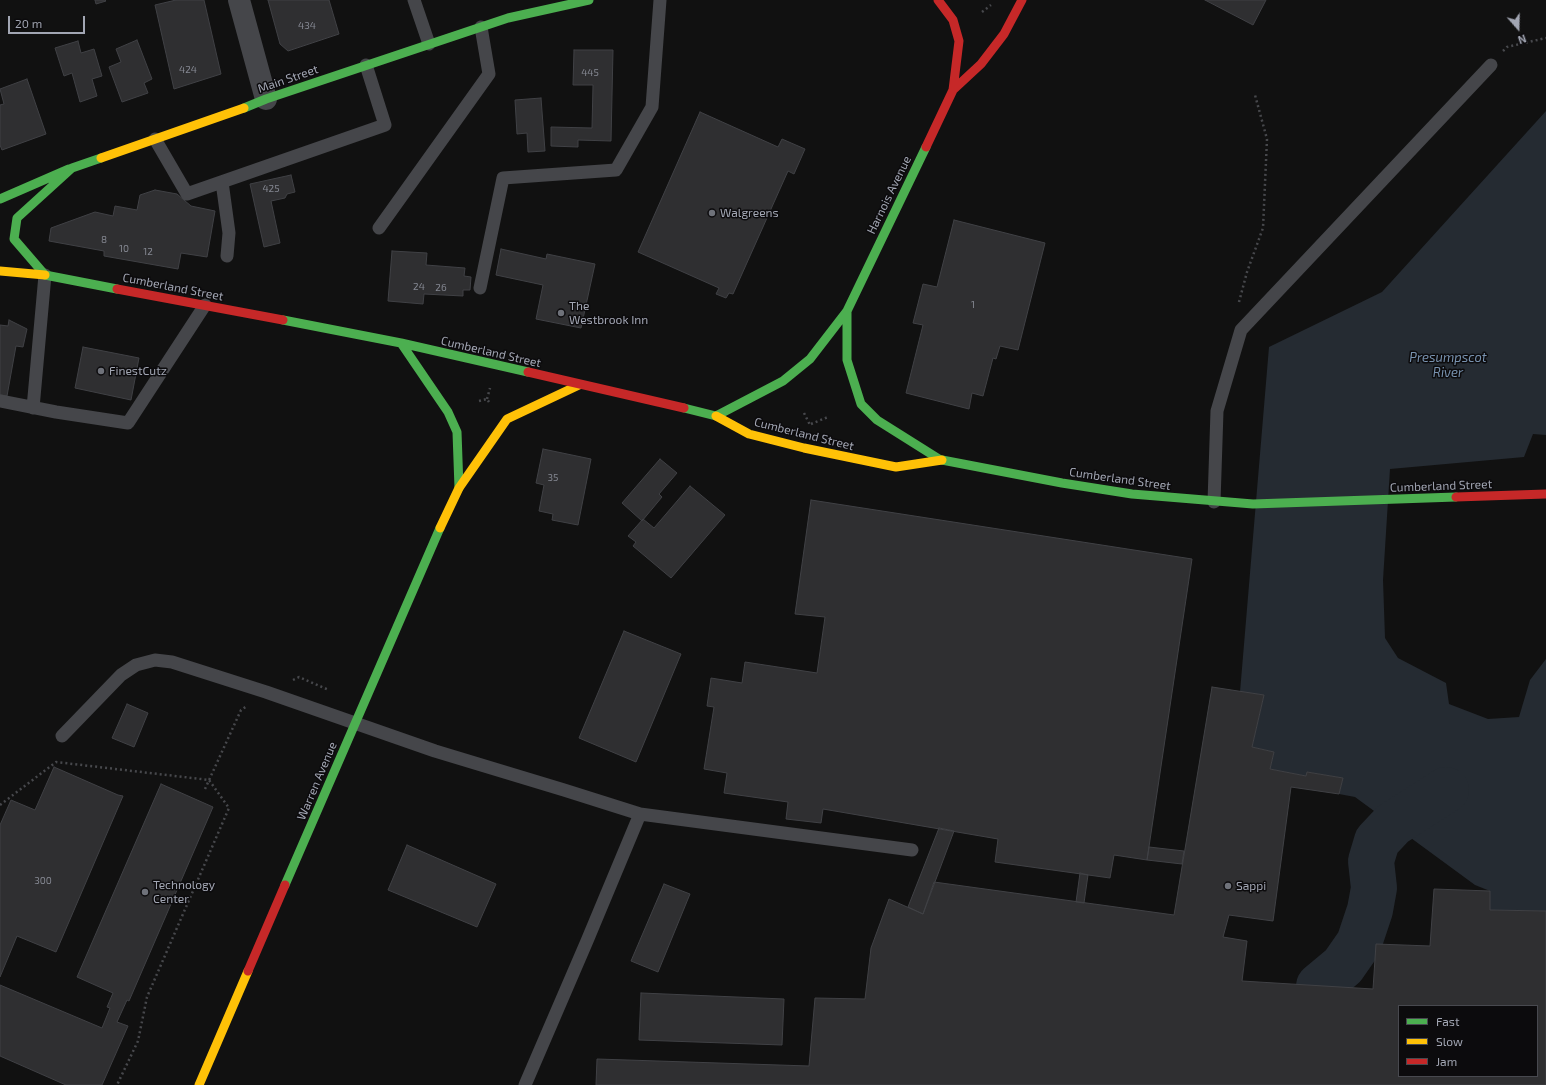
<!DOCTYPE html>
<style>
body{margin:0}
#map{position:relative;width:1546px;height:1085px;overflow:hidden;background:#111;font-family:"Exo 2",sans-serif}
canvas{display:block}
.legend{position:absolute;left:1398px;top:1005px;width:140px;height:72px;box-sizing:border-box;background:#0c0b0d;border:1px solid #48494f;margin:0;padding:5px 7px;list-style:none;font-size:12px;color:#a2a6b3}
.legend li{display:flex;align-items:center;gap:8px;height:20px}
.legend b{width:20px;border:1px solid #48494f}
.north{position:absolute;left:1498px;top:8px;width:40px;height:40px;-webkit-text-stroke:3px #0c0b0d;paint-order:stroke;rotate:160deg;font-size:11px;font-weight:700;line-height:16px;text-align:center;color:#a2a6b3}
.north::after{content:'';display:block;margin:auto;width:14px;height:18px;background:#a2a6b3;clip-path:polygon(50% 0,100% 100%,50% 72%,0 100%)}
.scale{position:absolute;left:8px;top:16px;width:77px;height:18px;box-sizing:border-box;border:2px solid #a2a6b3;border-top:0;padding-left:5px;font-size:12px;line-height:14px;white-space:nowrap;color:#a2a6b3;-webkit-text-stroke:3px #0c0b0d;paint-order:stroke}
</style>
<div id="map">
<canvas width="1546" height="1085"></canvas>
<ul class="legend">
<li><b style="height:5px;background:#4caf50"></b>Fast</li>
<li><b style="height:5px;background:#ffc107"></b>Slow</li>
<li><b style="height:5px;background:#c62828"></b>Jam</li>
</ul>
<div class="north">N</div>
<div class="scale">20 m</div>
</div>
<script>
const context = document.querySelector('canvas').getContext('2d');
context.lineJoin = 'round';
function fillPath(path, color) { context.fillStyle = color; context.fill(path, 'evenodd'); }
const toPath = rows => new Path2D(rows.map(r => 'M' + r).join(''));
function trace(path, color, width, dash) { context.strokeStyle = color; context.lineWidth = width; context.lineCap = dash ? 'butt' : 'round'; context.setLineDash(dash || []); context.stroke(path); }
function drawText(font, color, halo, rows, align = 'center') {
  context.font = font + ' "Exo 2",sans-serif'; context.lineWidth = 3; context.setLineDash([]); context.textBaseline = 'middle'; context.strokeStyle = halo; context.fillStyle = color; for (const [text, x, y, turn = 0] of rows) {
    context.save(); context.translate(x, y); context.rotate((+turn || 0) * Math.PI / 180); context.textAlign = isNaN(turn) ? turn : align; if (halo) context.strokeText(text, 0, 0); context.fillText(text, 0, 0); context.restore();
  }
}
fillPath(toPath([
 [1546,111,1546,435,1533,434,1524,457,1390,469,1383,580,1385,638,1398,658,1446,683,1449,704,1488,719,1519,717,1530,680,1546,659,1546,911,1490,910,1490,891,1475,885,1355,797,1339,794,1343,778,1307,772,1306,776,1270,769,1274,752,1252,747,1264,695,1240,692,1269,347,1382,292]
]), '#252b32');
trace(toPath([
 [1319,986,1343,966,1359,943,1370,910,1374,888,1371,861,1377,841,1393,824,1446,790]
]), '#252b32', 46);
const building = toPath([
 [95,0,105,0,106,1,96,4,95,0],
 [176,0,204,0,221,74,174,89,155,5,176,0],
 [268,0,329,0,339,34,288,51,280,44,268,0],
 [1205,0,1266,0,1253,25,1205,0],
 [137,40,152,79,144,83,148,93,122,102,109,67,121,62,116,49,137,40],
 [78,41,81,53,94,49,102,76,92,79,97,96,80,102,72,73,64,76,55,48,78,41],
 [574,50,613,50,611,141,578,140,578,147,551,146,551,127,592,128,593,85,573,85,574,50],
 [27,79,46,134,2,150,0,145,0,105,4,104,0,89,27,79],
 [541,98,545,151,528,152,527,133,517,134,515,100,541,98],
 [700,112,778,147,782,139,805,149,794,174,788,171,733,294,729,293,726,298,716,294,719,288,638,252,700,112],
 [291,175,295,192,287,194,285,198,271,201,280,243,264,247,250,184,291,175],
 [155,190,177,194,191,206,215,211,207,257,181,253,178,269,104,256,104,251,49,241,51,228,95,212,113,216,115,206,137,210,140,195,155,190],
 [954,220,1045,243,1018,350,1000,346,996,359,993,358,983,396,972,393,969,409,906,393,923,325,913,323,923,284,937,287,954,220],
 [501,249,546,259,547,254,595,264,581,328,536,319,543,285,496,275,501,249],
 [392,251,427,253,426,265,465,268,464,276,471,277,470,290,463,290,463,296,424,294,423,304,388,301,392,251],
 [9,320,27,329,23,347,16,346,7,396,0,395,0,325,8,326,9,320],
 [83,347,139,358,131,400,75,388,83,347],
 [543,449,591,459,578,525,552,520,553,514,539,511,544,485,536,483,543,449],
 [660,459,677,473,659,494,662,497,642,521,622,503,660,459],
 [690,486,725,515,671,578,633,546,636,542,628,536,643,519,654,528,690,486],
 [811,500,1192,559,1147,860,1114,855,1110,878,995,862,998,839,823,809,821,823,786,819,788,802,724,793,727,773,704,769,714,707,707,706,711,678,742,683,745,662,817,673,825,617,795,614,811,500],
 [624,631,681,654,636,762,579,738,624,631],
 [1212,687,1264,695,1252,747,1274,752,1270,769,1306,776,1307,772,1343,778,1339,794,1291,787,1273,921,1229,915,1223,937,1247,941,1242,981,1373,989,1376,944,1430,946,1434,889,1490,891,1490,910,1546,911,1546,1085,596,1085,597,1059,809,1066,815,998,865,999,871,948,889,899,923,914,934,882,1174,915,1212,687],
 [1399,1006,1537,1006,1537,1076,1399,1076,1399,1006],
 [127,704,148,713,134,747,112,738,127,704],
 [54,767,118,795,123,796,56,952,17,936,0,977,0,825,11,800,35,810,54,767],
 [161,784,213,807,129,1001,127,1000,117,1022,128,1026,102,1085,66,1085,0,1056,0,985,102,1028,110,1008,107,1007,113,993,77,977,161,784],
 [939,828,954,831,923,914,908,907,939,828],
 [407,845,496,884,477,927,388,890,407,845],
 [1149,847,1184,851,1182,864,1147,860,1149,847],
 [1080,873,1088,875,1084,903,1076,902,1080,873],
 [664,884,690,894,658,972,631,961,664,884],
 [641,993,784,999,782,1045,639,1040,641,993]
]);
fillPath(building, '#2f2f31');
trace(building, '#404145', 1);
trace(toPath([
 [982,12,991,5],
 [1503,51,1507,47,1546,38],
 [1239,302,1247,272,1263,228,1267,139,1255,95],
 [487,399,490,388],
 [479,401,487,399,489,402],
 [804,413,810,425],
 [811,424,828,417],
 [293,680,299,677,329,690],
 [205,789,241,710,247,706],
 [0,805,56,762,209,780,229,808,147,997,138,1041,117,1085]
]), '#47484c', 2.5, [2, 3]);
trace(toPath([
 [414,0,429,44],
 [155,139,187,194,385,125,366,65],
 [222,182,229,233,227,256],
 [379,228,489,74,481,27],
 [480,288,503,178,616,170,652,107,660,0],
 [0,401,56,412,128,423,205,305],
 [33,408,45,275],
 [1214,502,1217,411,1241,330,1491,65],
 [62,736,121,675,136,665,155,660,172,662,266,692,435,751,564,790,640,814,912,850],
 [525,1085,587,941,640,814]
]), '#45464a', 13);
trace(toPath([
 [239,0,266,99]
]), '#45464a', 22);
trace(toPath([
 [244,108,266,99,508,18,589,0],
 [101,158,72,168,17,218,14,239,45,275,117,289],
 [0,199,69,169],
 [847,311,847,360,861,404,877,420,939,459],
 [283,320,401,343,528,372],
 [401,343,448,412,457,432,459,488],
 [684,408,716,416,783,381,810,359,847,311,926,147],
 [942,460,1062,483,1132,494,1253,504,1456,497],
 [285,885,440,528]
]), '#4caf50', 9);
trace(toPath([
 [101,158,244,108],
 [0,271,45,275],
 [716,416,749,434,804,448,896,467,942,460],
 [440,528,459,488,507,419,579,385],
 [199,1085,248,971]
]), '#ffc107', 9);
trace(toPath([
 [953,90,981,64,1004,34,1022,0],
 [926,147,953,90,959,41,953,20,938,0],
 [117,289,283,320],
 [528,372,684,408],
 [1456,497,1546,494],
 [248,971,285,885]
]), '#c62828', 9);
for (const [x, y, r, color] of [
 [712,213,4,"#6f727a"],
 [561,313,4,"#6f727a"],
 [101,371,4,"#6f727a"],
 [1228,886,4,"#6f727a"],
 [145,892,4,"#6f727a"]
]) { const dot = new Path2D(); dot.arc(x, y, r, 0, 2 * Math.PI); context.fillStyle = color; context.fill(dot); trace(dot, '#0c0b0d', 1.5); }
drawText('10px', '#858892', null, [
 ["434",307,26],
 ["424",188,70],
 ["445",590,73],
 ["425",271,189],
 ["8",104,240],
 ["10",124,249],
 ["12",148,252],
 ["24",419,287],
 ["26",441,288],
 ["1",973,305],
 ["35",553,478],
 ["300",43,881]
]);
drawText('12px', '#a2a6b3', '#0c0b0d', [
 ["Main Street",288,79,-19],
 ["Harnois Avenue",889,195,-64],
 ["Cumberland Street",173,287,11],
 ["Cumberland Street",491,352,13],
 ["Cumberland Street",804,434,14],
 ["Cumberland Street",1120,479,8],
 ["Cumberland Street",1441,486,-2],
 ["Warren Avenue",317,781,-67]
]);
drawText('12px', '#a2a6b3', '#0c0b0d', [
 ["Walgreens",720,213],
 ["The",569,306],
 ["Westbrook Inn",569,320],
 ["FinestCutz",109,371],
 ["Technology",153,885],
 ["Center",153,899],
 ["Sappi",1236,886]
], 'left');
drawText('italic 13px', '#7892af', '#0c0b0d', [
 ["Presumpscot",1448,358],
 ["River",1448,373]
]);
</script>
